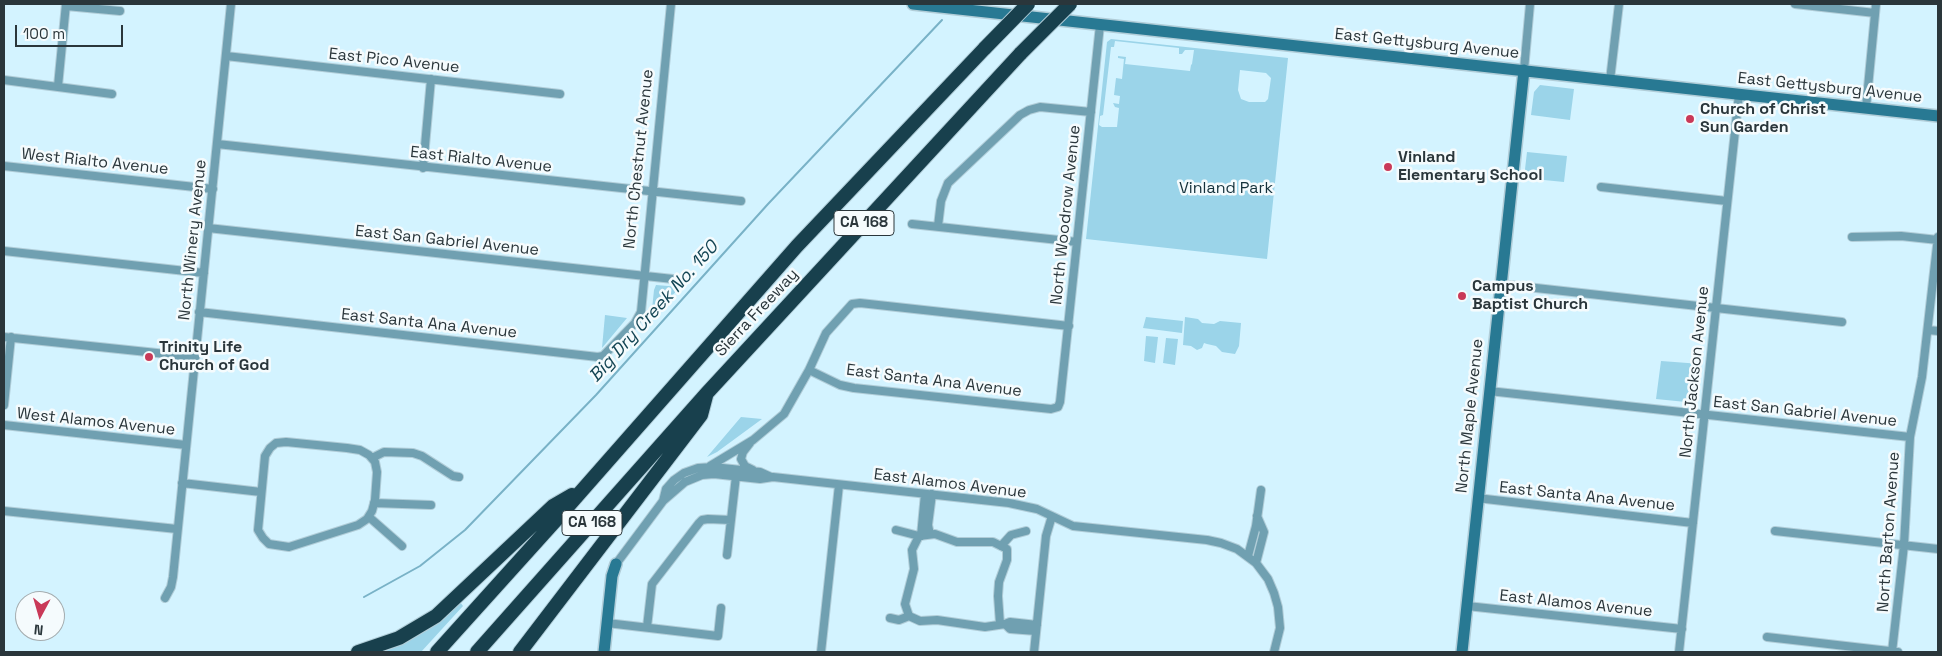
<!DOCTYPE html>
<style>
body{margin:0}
#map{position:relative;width:1942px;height:656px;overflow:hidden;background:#d3f3ff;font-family:"Space Grotesk",sans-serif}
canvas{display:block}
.frame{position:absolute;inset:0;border:5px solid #2a363b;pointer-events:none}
.north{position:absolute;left:15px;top:591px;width:50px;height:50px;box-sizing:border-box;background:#f5fbfd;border:1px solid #a4acaf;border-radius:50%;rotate:186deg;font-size:14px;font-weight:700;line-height:20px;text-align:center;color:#2a363b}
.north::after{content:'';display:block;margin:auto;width:18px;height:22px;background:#c93958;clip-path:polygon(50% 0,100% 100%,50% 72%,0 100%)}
.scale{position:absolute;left:15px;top:25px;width:108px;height:22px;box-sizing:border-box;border:2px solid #2a363b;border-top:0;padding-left:6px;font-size:15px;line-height:18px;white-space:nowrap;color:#2a363b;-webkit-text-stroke:4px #f5fbfd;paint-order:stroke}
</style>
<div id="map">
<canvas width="1942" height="656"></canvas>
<div class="frame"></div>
<div class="north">N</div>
<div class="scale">100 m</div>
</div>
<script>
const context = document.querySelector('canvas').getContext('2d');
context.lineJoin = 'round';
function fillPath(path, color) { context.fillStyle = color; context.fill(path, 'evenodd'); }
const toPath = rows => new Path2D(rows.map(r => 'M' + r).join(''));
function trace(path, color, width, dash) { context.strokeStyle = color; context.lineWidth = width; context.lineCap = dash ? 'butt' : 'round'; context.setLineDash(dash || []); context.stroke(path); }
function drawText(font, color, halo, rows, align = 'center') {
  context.font = font + ' "Space Grotesk",sans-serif'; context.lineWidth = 5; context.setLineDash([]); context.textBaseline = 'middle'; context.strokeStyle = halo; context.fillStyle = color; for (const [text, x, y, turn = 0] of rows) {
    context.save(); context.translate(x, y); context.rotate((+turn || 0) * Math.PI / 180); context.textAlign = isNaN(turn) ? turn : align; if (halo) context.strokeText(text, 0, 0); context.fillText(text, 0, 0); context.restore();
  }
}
fillPath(toPath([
 [1111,39,1288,58,1267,259,1086,239,1107,42],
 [1115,41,1179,48,1179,54,1182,54,1185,50,1194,50,1192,64,1191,65,1190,71,1125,64,1126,57,1118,56,1118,58,1124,59,1122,79,1116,78,1114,95,1120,96,1119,104,1113,103,1115,107,1119,108,1117,127,1102,127,1099,125,1100,116,1103,115,1111,47,1114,47],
 [1240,70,1266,73,1271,78,1268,99,1265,102,1249,102,1241,99,1238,90],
 [1540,85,1574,89,1570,120,1531,115,1534,92],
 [1527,152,1567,156,1564,182,1524,178],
 [656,285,680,287,651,319,654,290],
 [605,315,627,318,602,348],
 [1146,317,1183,321,1182,333,1143,328],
 [1185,317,1198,319,1202,323,1214,324,1220,321,1241,323,1239,346,1235,354,1222,352,1216,346,1207,344,1204,343,1202,348,1197,350,1191,346,1183,345],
 [1146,336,1158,337,1155,363,1144,361],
 [1166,338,1178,339,1175,365,1163,363],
 [1661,361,1701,364,1696,403,1656,399],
 [741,417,762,419,717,452,707,457],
 [460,602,463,606,421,652,383,652,405,643,422,633]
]), '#9bd4e9');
trace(toPath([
 [364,597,420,566,465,530,596,395,768,204,942,20]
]), '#79b2c7', 2);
const street = toPath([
 [1795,4,1875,13],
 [66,6,120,11],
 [226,56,560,94],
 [1524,70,1530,4],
 [4,80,112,94],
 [1610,80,1619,4],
 [58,86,66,4],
 [1866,108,1876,4],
 [217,144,741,201],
 [4,166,213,189],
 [423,168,431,79],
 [1601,187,1727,201],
 [912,224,1077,242],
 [938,226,941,201,948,183,1020,115,1029,110,1040,107,1091,112],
 [208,228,682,280],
 [1852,237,1901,236,1938,240],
 [4,251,204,273],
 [1500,284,1842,322],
 [199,312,598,357,603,356,635,323,641,312,671,4],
 [1928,330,1938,331],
 [4,337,195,357],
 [809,370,840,385,854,388,1051,409,1058,407,1060,402,1100,25],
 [1489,391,1910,437],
 [4,405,11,337],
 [4,425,186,445],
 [286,442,347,448,360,450,369,455,375,462,377,472,375,500,372,511,367,519,358,525,289,547,269,544,263,538,258,530,265,456,270,448,276,443,286,442],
 [750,443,743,452,741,459,745,466,753,470],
 [372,458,384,452,413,453,422,456,453,476,459,477],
 [710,466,753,440,784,414,809,370,826,333,852,304,860,303,1069,326],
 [182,483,261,492],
 [1477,498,1693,523],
 [663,501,666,489,674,480,684,473,698,468,713,467,760,472,771,477],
 [374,503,431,505],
 [4,511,177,529],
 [369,517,402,546],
 [896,530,919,536],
 [1775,531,1938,549],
 [930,534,928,525,932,494],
 [921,536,925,494],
 [1001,546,1011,535,1026,531],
 [727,555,736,476],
 [1248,556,1256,526,1261,490],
 [1256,563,1264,532,1257,516],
 [616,564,663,501,685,482,702,475,714,474,760,479,773,477,1009,503,1037,509,1073,526,1207,540,1221,543,1237,549,1256,563,1268,579,1274,593,1278,607,1280,628,1274,652],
 [165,598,171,587,173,577,231,4],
 [1467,606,1682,629],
 [890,618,899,620,909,616],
 [607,623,718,636,721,608],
 [1000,624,998,596,999,582,1007,560,1007,549,993,542,957,542,935,534,919,536,912,550,914,569,905,604,909,616,920,621,937,620,985,627,1005,624],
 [647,627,652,584,699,523,702,520,708,519,731,520],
 [1036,631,1010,629,1005,624,1010,622,1037,625],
 [1767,637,1898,652],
 [821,652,839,485],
 [1034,652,1046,536,1052,516],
 [1679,652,1739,94],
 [1892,652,1904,545,1910,437,1922,377,1938,237]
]);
const secondary = toPath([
 [913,4,1938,116],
 [604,652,612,576,616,564],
 [1462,652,1524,70]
]);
const highway = toPath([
 [358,652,399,638,436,616,553,506,572,495],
 [437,652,556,520,797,246,985,48],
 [477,652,707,393,1021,53],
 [520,652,701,415,706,396]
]);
trace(street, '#b1cdd8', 10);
trace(secondary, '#b1cdd8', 14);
trace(highway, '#b1cdd8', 16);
trace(street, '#70a0b1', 8);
trace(secondary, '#287993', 11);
trace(highway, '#18404d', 14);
const highwayBridge = toPath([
 [985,48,1028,4],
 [1021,53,1070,4]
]);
trace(highwayBridge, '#b1cdd8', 16, []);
trace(highwayBridge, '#18404d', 14);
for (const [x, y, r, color] of [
 [1690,119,5,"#c93958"],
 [1388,167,5,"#c93958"],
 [1462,296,5,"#c93958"],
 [149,357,5,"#c93958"]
]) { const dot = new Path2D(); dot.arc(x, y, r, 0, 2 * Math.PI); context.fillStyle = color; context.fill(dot); trace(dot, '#f5fbfd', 2); }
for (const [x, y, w] of [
 [864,223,60],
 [592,523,60]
]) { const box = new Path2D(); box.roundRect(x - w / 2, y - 12.5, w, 25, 4); context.fillStyle = '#f5fbfd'; context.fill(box); trace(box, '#2a363b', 1); }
drawText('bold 15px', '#2a363b', null, [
 ["CA 168",864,223],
 ["CA 168",592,523]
]);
drawText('16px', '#2a363b', '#f5fbfd', [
 ["East Gettysburg Avenue",1427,44,6],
 ["East Pico Avenue",394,61,6],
 ["East Gettysburg Avenue",1830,88,6],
 ["North Chestnut Avenue",639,159,-84],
 ["East Rialto Avenue",481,160,6],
 ["West Rialto Avenue",95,162,6],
 ["North Woodrow Avenue",1066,215,-84],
 ["North Winery Avenue",193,240,-84],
 ["East San Gabriel Avenue",447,241,6],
 ["Sierra Freeway",757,313,-47],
 ["East Santa Ana Avenue",429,324,6],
 ["North Jackson Avenue",1695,372,-84],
 ["East Santa Ana Avenue",934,381,7],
 ["East San Gabriel Avenue",1805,412,6],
 ["North Maple Avenue",1470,416,-84],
 ["West Alamos Avenue",96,422,6],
 ["East Alamos Avenue",950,484,7],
 ["East Santa Ana Avenue",1587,497,6],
 ["North Barton Avenue",1889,532,-86],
 ["East Alamos Avenue",1576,604,6]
]);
drawText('bold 16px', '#2a363b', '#f5fbfd', [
 ["Church of Christ",1700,110],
 ["Sun Garden",1700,128],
 ["Vinland",1398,158],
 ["Elementary School",1398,176],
 ["Campus",1472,287],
 ["Baptist Church",1472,305],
 ["Trinity Life",159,348],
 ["Church of God",159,366]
], 'left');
drawText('16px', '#14313b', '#f5fbfd', [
 ["Vinland Park",1226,189]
]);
drawText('italic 18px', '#134554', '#f5fbfd', [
 ["Big Dry Creek No. 150",654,312,-48]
]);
</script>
